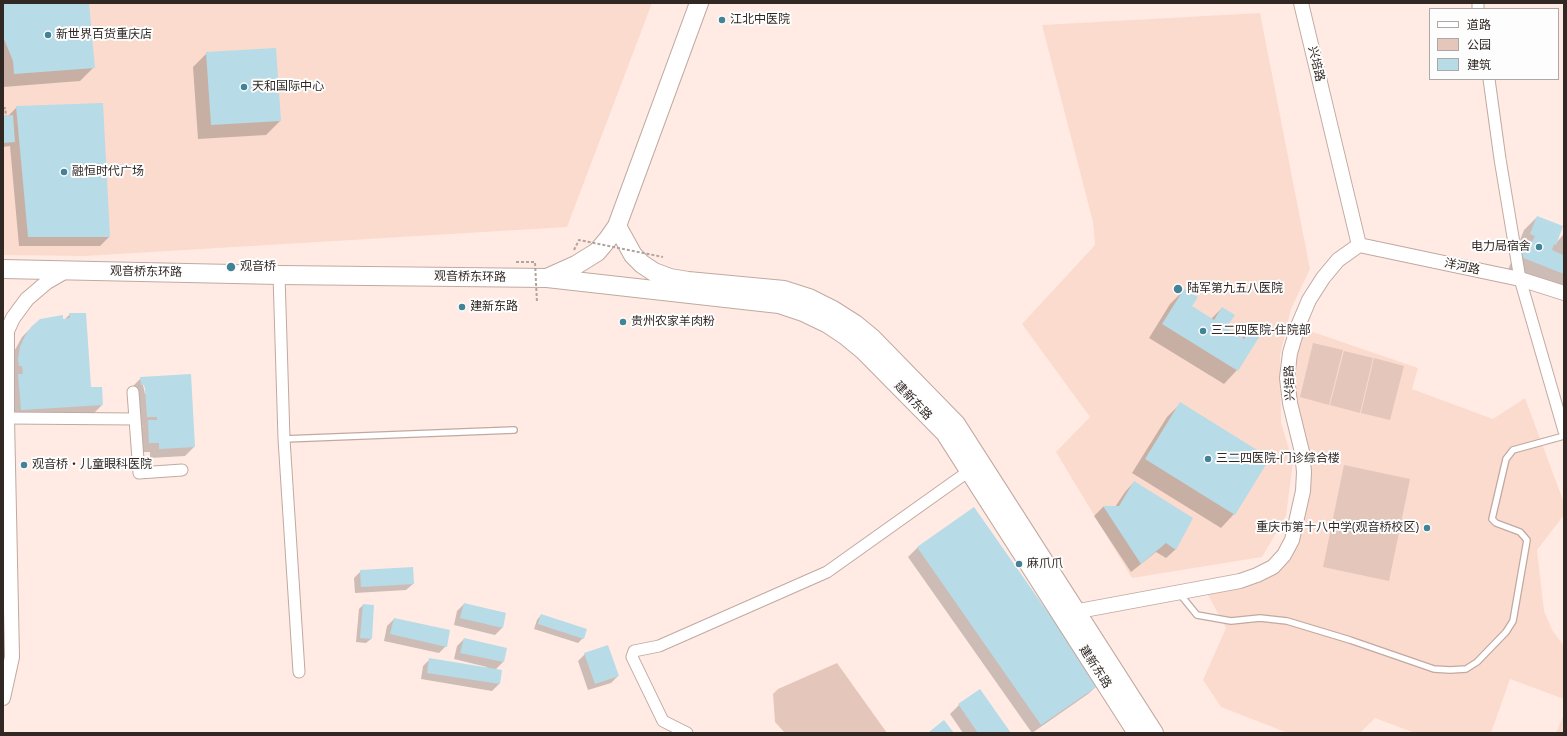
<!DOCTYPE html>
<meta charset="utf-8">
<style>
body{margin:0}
#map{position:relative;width:1567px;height:736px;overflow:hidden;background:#ffebe3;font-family:"Open Sans","Noto Sans SC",sans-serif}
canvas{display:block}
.frame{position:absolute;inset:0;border:4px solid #312824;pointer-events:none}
.legend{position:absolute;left:1429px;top:8px;width:130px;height:72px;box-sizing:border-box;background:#fdfdfd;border:1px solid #aba8a6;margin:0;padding:5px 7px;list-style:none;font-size:12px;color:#312824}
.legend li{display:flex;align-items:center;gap:8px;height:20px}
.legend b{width:20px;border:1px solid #aba8a6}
</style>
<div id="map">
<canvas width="1567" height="736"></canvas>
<div class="frame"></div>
<ul class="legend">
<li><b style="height:5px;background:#fff"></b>道路</li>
<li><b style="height:11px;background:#e4c6bb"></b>公园</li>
<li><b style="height:11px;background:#b7dbe7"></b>建筑</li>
</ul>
</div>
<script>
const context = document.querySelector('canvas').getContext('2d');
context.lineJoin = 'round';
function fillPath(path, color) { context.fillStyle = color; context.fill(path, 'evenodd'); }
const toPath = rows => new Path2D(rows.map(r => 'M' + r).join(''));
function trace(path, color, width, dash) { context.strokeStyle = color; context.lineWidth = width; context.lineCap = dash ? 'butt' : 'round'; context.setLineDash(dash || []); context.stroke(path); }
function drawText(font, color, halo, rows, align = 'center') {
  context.font = font + ' "Open Sans","Noto Sans SC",sans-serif'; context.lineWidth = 4; context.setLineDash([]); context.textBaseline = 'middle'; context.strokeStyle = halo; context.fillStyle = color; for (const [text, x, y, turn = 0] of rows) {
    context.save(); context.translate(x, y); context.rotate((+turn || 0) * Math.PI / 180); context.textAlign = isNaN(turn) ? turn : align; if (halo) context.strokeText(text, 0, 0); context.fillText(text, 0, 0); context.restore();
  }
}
fillPath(toPath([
 [3,3,652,3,567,227,85,256,3,255],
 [1260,13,1310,269,1291,309,1280,355,1281,423,1293,462,1286,516,1262,557,1132,578,1056,452,1090,417,1022,324,1095,245,1093,222,1042,25],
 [1304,329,1418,368,1412,389,1493,419,1525,398,1564,503,1564,515,1537,550,1544,611,1552,630,1564,646,1564,699,1510,679,1491,733,1415,733,1375,718,1360,733,1288,733,1221,707,1203,680,1226,628,1207,593,1242,586,1297,542,1297,403,1294,378,1297,355],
 [1564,714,1564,733,1556,733]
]), '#fbdbce');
fillPath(toPath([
 [1313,343,1343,350,1329,405,1300,397],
 [1344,351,1373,358,1360,413,1330,405],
 [1374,358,1404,366,1390,420,1361,413],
 [1344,465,1410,479,1389,581,1323,567],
 [837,663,887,733,785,733,775,722,773,694,778,689]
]), '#e4c6bb');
fillPath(toPath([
 [3,3,88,3,94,67,80,81,3,87],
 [207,53,280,121,266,135,198,139,193,67],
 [17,107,109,237,100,246,19,246,10,146,3,147,3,117,7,117],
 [1537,217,1556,243,1564,234,1564,293,1508,270,1524,230],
 [1184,290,1191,306,1211,319,1222,308,1225,328,1242,338,1251,329,1237,370,1224,384,1149,338,1170,304],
 [70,314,90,388,102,405,93,414,12,419,11,357,22,337,31,328,64,320],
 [141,378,194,447,185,456,150,458,150,452,140,452,139,430,143,426,138,426,132,387],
 [143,385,145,385,147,394,145,394],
 [1180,404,1234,514,1221,528,1132,473,1167,417],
 [1134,482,1176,549,1166,558,1156,552,1131,572,1094,516,1103,507,1115,507,1125,492],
 [974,508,1098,685,1088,694,1032,733,908,557,917,548],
 [361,571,413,584,406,590,355,593,354,578],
 [464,604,505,613,502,628,495,635,454,625,457,611],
 [363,605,373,606,371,639,366,643,356,642,359,609],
 [541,615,583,638,578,643,534,629,537,620],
 [394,619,446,646,439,653,384,641,387,626],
 [464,639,506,649,503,662,495,670,501,671,499,684,492,691,421,679,423,666,430,659,487,669,487,667,454,659,457,646],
 [585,654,618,676,611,683,588,690,578,661],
 [980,690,1010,733,963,733,950,714,959,705]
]), '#0003');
fillPath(toPath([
 [3,3,89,3,95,68,14,74,13,61,4,39],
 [276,48,281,121,211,125,206,52],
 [103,103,110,237,28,237,16,106],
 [13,115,15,142,3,143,3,116],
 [1537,216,1563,226,1556,245,1554,244,1552,250,1563,255,1564,252,1564,274,1521,257,1527,240,1532,242,1535,236,1530,234],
 [1184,289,1198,297,1192,306,1214,320,1222,307,1235,315,1226,328,1244,339,1251,328,1261,334,1238,371,1162,324],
 [69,313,86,313,91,387,102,387,103,405,21,410,18,374,23,374,22,366,19,366,18,360,20,347,25,336,31,327,40,319,63,315,63,319,70,318],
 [191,374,195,447,159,449,159,443,149,443,148,420,157,420,157,417,147,417,145,389,144,385,141,385,140,377],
 [1180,402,1270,458,1235,515,1145,459],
 [1134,481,1193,518,1176,550,1166,543,1141,564,1103,506,1119,506],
 [974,507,1099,685,1041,725,917,547],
 [413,567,414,584,361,587,360,570],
 [464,603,506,613,503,628,460,618],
 [363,604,374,605,372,639,360,638],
 [541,614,587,629,584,639,538,624],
 [394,618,450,630,447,647,390,634],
 [464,638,507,648,504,662,460,653],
 [608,645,619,676,595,684,584,653],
 [429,658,502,670,500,684,427,673],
 [980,689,1011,733,978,733,958,704],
 [944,720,954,733,931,733,929,732]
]), '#b7dbe7');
const service = toPath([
 [284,439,514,430],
 [1179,593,1197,615,1231,621,1260,618,1287,621,1350,640,1434,669,1450,670,1466,669,1477,662,1506,632,1513,621,1527,540,1520,532,1496,523,1492,519,1506,459,1513,450,1564,436]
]);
const minor = toPath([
 [1478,3,1478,9],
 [1489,79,1500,159,1520,279,1564,431],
 [279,275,284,439,299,672],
 [133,392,139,473,182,470],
 [7,418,135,419],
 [687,733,663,721,632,657,634,651,659,646,827,572,969,471]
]);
const tertiary = toPath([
 [1359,245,1520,279,1564,293],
 [1068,613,1240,581,1257,575,1273,567,1284,555,1292,540,1303,491,1304,472,1302,452,1290,403,1287,378,1290,353,1298,326,1309,300,1323,278,1338,260,1359,245,1301,3],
 [3,698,12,657,7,418,7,331,13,318,27,299,47,282,66,271]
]);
const primary = toPath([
 [617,226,633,255,642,264,654,272,670,278,688,281,784,290,809,298,833,310,855,324,872,338,956,424,1154,733],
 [3,269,279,275,547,278,576,265,597,252,608,239,617,226,699,3],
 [547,278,779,304,803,312,828,324,846,336,863,350,945,433,1137,733]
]);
trace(service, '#c1a9a1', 8);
trace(minor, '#c1a9a1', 13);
trace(tertiary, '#c1a9a1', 16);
trace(primary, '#c1a9a1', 20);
trace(toPath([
 [3,109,5,108,6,116]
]), '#b3a39c', 2, [3, 2]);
trace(service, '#fff', 5.5);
trace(minor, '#fff', 11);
trace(tertiary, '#fff', 14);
trace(primary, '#fff', 18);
trace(toPath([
 [574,250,579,240,663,257],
 [516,262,535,262,537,303]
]), '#b3a39c', 2, [3, 2]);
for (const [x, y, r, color] of [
 [722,20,4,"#438397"],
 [48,35,4,"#438397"],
 [244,87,4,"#438397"],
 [64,172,4,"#438397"],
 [1539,247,4,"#438397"],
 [231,267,5,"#438397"],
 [1178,289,5,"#438397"],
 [462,307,4,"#438397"],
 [623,322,4,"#438397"],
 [1203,331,4,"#438397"],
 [1208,459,4,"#438397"],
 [24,465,4,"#438397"],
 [1427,528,4,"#438397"],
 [1019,564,4,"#438397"]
]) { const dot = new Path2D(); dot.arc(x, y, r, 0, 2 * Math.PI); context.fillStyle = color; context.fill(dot); trace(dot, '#fdfdfd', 1.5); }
drawText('12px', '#312824', '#fdfdfd', [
 ["江北中医院",730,20],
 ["新世界百货重庆店",56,35],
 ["天和国际中心",252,87],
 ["融恒时代广场",72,172],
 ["电力局宿舍",1531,247,"right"],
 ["观音桥",240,267],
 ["陆军第九五八医院",1187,289],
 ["建新东路",470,307],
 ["贵州农家羊肉粉",631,322],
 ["三二四医院-住院部",1211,331],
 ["三二四医院-门诊综合楼",1216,459],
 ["观音桥‧儿童眼科医院",32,465],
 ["重庆市第十八中学(观音桥校区)",1419,528,"right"],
 ["麻爪爪",1027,564]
], 'left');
drawText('12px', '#312824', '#fdfdfd', [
 ["兴培路",1316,64,77],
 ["洋河路",1462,267,12],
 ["观音桥东环路",146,272,1],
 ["观音桥东环路",470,277,1],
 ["兴培路",1290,383,-92],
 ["建新东路",913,401,46],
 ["建新东路",1095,667,57]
]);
</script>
